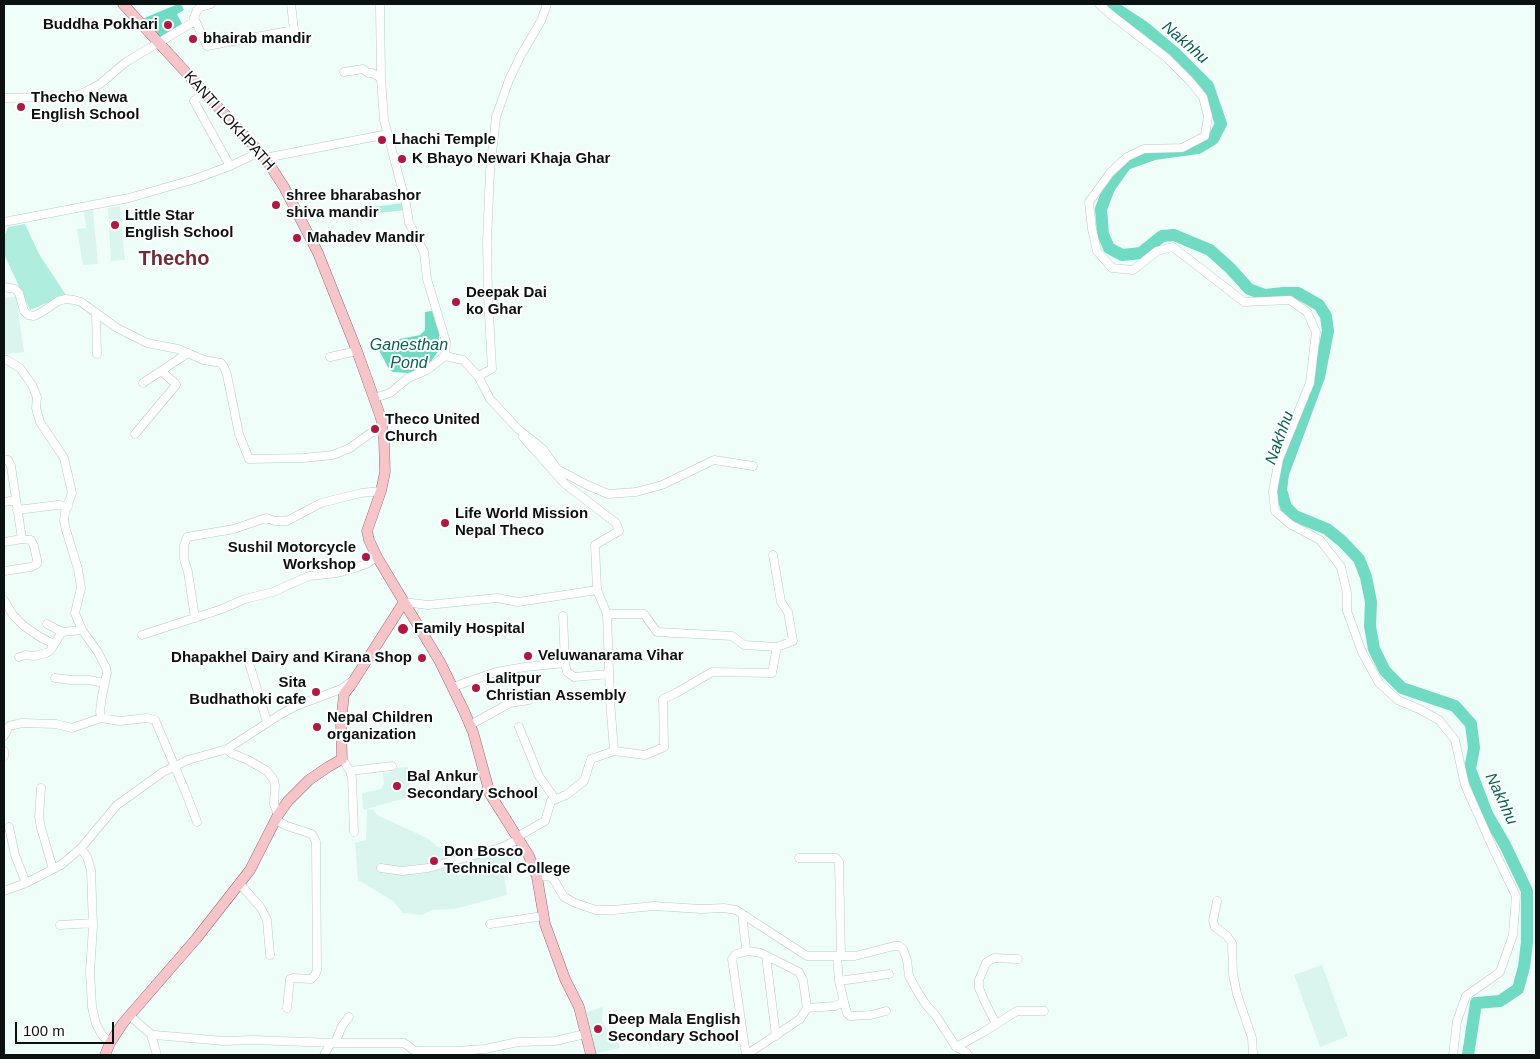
<!DOCTYPE html>
<style>
body{margin:0}
#map{position:relative;width:1540px;height:1059px;overflow:hidden;background:#f0fefa;font-family:Arial,sans-serif}
canvas{display:block}
.frame{position:absolute;inset:0;border:5px solid #0b1110;pointer-events:none}
.scale{position:absolute;left:15px;top:1022px;width:99px;height:22px;box-sizing:border-box;border:2px solid #0b1110;border-top:0;padding-left:6px;font-size:15px;line-height:18px;white-space:nowrap;color:#0b1110;-webkit-text-stroke:4px #fff;paint-order:stroke}
</style>
<div id="map">
<canvas width="1540" height="1059"></canvas>
<div class="frame"></div>
<div class="scale">100 m</div>
</div>
<script>
const context = document.querySelector('canvas').getContext('2d');
context.lineJoin = 'round';
function fillPath(path, color) { context.fillStyle = color; context.fill(path, 'evenodd'); }
const toPath = rows => new Path2D(rows.map(r => 'M' + r).join(''));
function trace(path, color, width, dash) { context.strokeStyle = color; context.lineWidth = width; context.lineCap = dash ? 'butt' : 'round'; context.setLineDash(dash || []); context.stroke(path); }
function drawText(font, color, halo, rows, align = 'center') {
  context.font = font + ' Arial,sans-serif'; context.lineWidth = 4; context.setLineDash([]); context.textBaseline = 'middle'; context.strokeStyle = halo; context.fillStyle = color; for (const [text, x, y, turn = 0] of rows) {
    context.save(); context.translate(x, y); context.rotate((+turn || 0) * Math.PI / 180); context.textAlign = isNaN(turn) ? turn : align; if (halo) context.strokeText(text, 0, 0); context.fillText(text, 0, 0); context.restore();
  }
}
fillPath(toPath([
 [120,206,125,260,111,261,108,208],
 [93,210,98,264,83,265,77,229,86,228,84,211],
 [16,297,24,352,4,354,4,298],
 [408,767,412,796,363,810,362,793,381,789,384,783,383,773,393,772,391,768],
 [367,809,374,810,377,815,427,838,438,847,462,854,492,852,513,847,520,858,503,864,507,895,455,909,432,910,422,915,403,913,393,901,358,880,355,843,366,840],
 [1322,965,1348,1036,1320,1047,1294,975],
 [603,1007,602,1022,609,1031,618,1039,620,1048,594,1054,584,1013]
]), '#daf5ee');
fillPath(toPath([
 [404,203,405,210,362,215,356,209],
 [25,224,39,254,66,295,30,310,4,254,4,237,8,227]
]), '#afeede');
fillPath(toPath([
 [178,4,181,4,184,10,177,14,183,26,161,39,142,19],
 [432,311,439,333,439,350,430,363,416,371,407,373,393,372,389,369,377,347,379,343,420,335,425,330,425,312]
]), '#71dac3');
trace(toPath([
 [1110,4,1115,8,1144,27,1175,53,1208,86,1221,124,1213,139,1198,148,1154,154,1126,164,1109,188,1101,209,1103,234,1109,248,1122,255,1141,253,1162,236,1174,235,1210,250,1230,268,1249,289,1265,295,1283,293,1298,293,1319,305,1326,316,1328,331,1319,377,1283,474,1281,490,1286,507,1295,516,1327,529,1343,542,1359,559,1366,577,1371,602,1370,626,1374,649,1385,671,1402,688,1455,706,1471,724,1474,748,1470,769,1487,814,1505,845,1527,891,1527,942,1524,967,1518,989,1500,1001,1476,1003,1468,1055]
]), '#71dac3', 12);
const minor = toPath([
 [211,4,201,7,197,10,194,18,207,46,294,30,291,4],
 [380,4,381,78],
 [1099,4,1110,14,1167,58,1189,80,1203,97,1208,116,1205,136,1182,148,1144,149,1127,157,1110,173,1089,202,1092,229,1097,251,1112,268,1133,270,1157,251,1173,247,1244,302,1290,300,1307,312,1316,332,1310,383,1279,459,1273,491,1275,511,1290,524,1320,540,1341,567,1347,593,1347,611,1362,652,1379,683,1398,700,1419,709,1439,720,1455,740,1465,785,1492,846,1516,896,1513,935,1500,972,1466,996,1457,1021,1453,1055],
 [344,72,363,69,368,73,372,73,381,78,384,120,406,204,409,223,424,252,427,279,446,342,445,356],
 [204,92,194,101,230,166],
 [4,98,66,97,81,94,100,84,126,62,195,21],
 [265,158,388,134],
 [4,222,129,198,195,179,230,166,260,152],
 [4,287,15,289,19,293,24,311,28,315,34,316,42,312,58,301,66,299,74,300,81,302,117,328,147,343,178,349,204,360,221,363,224,367,227,375,239,434,249,459,303,458,333,455,350,448,372,432,383,431],
 [96,313,97,354],
 [330,357,357,351],
 [4,360,7,360,20,368,32,385,37,397,36,408,40,422,64,458,72,493,65,512,64,521,66,530,78,569,81,588,75,613,82,630,98,652,106,668,107,673,102,696,100,711,101,718],
 [478,376,492,369,488,295,487,242,490,171,496,117,509,80,521,55,541,21,547,4],
 [143,383,188,353],
 [374,398,390,393,408,378,427,370,445,356,463,360,478,376,490,399,518,429,543,449,557,469,587,485,608,494,636,492,662,485,714,460,753,466],
 [135,434,176,385,175,383,161,371],
 [523,437,565,484,616,523,619,531,595,545,597,590],
 [4,460,8,460,11,466,22,539],
 [4,502,16,500],
 [17,510,58,505,68,506],
 [4,542,22,539,31,540,34,546,37,560,37,564,31,567,4,571],
 [773,555,781,602,788,612,793,641,777,647],
 [4,600,13,615,24,626,40,637,54,644],
 [404,602,428,605,497,598,518,602,597,590,607,614,610,700,614,751,591,759,584,781,566,795,551,801,545,821,517,837],
 [607,614,644,614,657,632,732,636,744,645,777,647,772,673,712,672,676,693,663,699,664,747,645,755,614,751],
 [563,616,565,663],
 [195,618,188,572,184,559,184,546,187,537,234,529,266,518,275,521,287,521,321,503,361,493,381,491],
 [47,624,62,632],
 [142,635,222,609,245,599,273,592,309,576,337,573,355,568,366,564,377,557],
 [246,653,267,722],
 [19,657,26,655,34,656,46,653,50,651,62,632,82,630],
 [55,678,71,680,89,680,104,683],
 [453,687,496,672,525,667,565,663,567,672,574,677,609,674],
 [470,725,510,703,529,700],
 [519,727,539,776,555,799],
 [4,736,9,726,22,723,56,724,72,728,101,718,120,721,147,718,155,720,186,793,197,822],
 [227,749,281,714,296,706,341,689,351,682],
 [4,751,4,756],
 [342,759,350,771,352,778,354,832],
 [350,771,392,766],
 [41,788,39,817,41,828,53,869],
 [276,820,287,826,312,834,316,842,317,970,315,975,311,979,293,978,290,979,287,1008],
 [9,827,15,855,26,883],
 [81,848,87,857,91,870,93,927,90,971,92,1007,96,1024,102,1035,110,1043],
 [799,858,836,858,839,862,841,956],
 [381,868,402,871,428,868,500,848,519,839],
 [537,877,545,876,551,877,554,880,564,897,575,903,596,910,613,910,654,906,701,909,724,908,736,910,807,956,855,956,894,946,899,946,903,949,907,960,909,976,919,994,927,1006,936,1016,956,1047,966,1052,968,1055],
 [240,884,261,908,267,920,270,955],
 [4,891,26,883,61,865,81,848,117,805,163,772,188,760,227,749,231,753,248,760,267,771,274,780,275,785,274,804,278,815],
 [1217,901,1213,921,1215,927,1227,936,1232,943,1233,974,1237,994,1252,1038,1253,1055],
 [742,914,746,948,748,951,761,953,799,972,803,980,807,1008,800,1019,746,1055],
 [490,924,543,916],
 [60,925,93,923],
 [766,956,776,1036],
 [839,981,889,974],
 [844,1002,847,1013,850,1016,871,1015,886,1011],
 [807,1008,835,1006,844,1002,839,981,837,956],
 [130,1016,153,1036,152,1038,157,1055],
 [996,1024,984,1000,979,988,979,980,986,963,990,960,994,958,1018,959],
 [153,1036,155,1035,224,1041,253,1040,335,1043,342,1026,349,1017],
 [335,1043,404,1043,415,1051,457,1051,485,1049,518,1042,555,1041,585,1034],
 [956,1047,982,1033,1017,1011,1044,1011],
 [324,1055,331,1043],
 [746,1055,732,959,736,954,748,951]
]);
const major = toPath([
 [123,4,265,158,284,187,318,253,357,351,381,418,384,440,385,472,381,491,367,531,369,540,377,557,440,662,464,711,473,732,490,794,529,856,537,877,545,924,565,979,579,1007,591,1055],
 [105,1055,110,1043,123,1023,196,939,250,870,278,815,288,801,309,780,328,767,342,759,341,723,344,694,351,685,404,602]
]);
trace(minor, '#b9cac5', 9);
trace(major, '#9f6d72', 11);
trace(minor, '#fff', 8);
trace(major, '#f5c5ca', 10);
for (const [x, y, r, color] of [
 [168,25,5,"#ad1941"],
 [193,39,5,"#ad1941"],
 [21,107,5,"#ad1941"],
 [382,140,5,"#ad1941"],
 [402,159,5,"#ad1941"],
 [276,205,5,"#ad1941"],
 [115,225,5,"#ad1941"],
 [297,238,5,"#ad1941"],
 [456,302,5,"#ad1941"],
 [375,429,5,"#ad1941"],
 [445,523,5,"#ad1941"],
 [366,557,5,"#ad1941"],
 [403,629,6,"#ad1941"],
 [528,656,5,"#ad1941"],
 [422,658,5,"#ad1941"],
 [476,688,5,"#ad1941"],
 [316,692,5,"#ad1941"],
 [317,727,5,"#ad1941"],
 [397,786,5,"#ad1941"],
 [434,861,5,"#ad1941"],
 [598,1029,5,"#ad1941"]
]) { const dot = new Path2D(); dot.arc(x, y, r, 0, 2 * Math.PI); context.fillStyle = color; context.fill(dot); trace(dot, '#fff', 2); }
drawText('bold 15px', '#0b1110', '#fff', [
 ["Buddha Pokhari",158,25,"right"],
 ["bhairab mandir",203,39],
 ["Thecho Newa",31,98],
 ["English School",31,115],
 ["Lhachi Temple",392,140],
 ["K Bhayo Newari Khaja Ghar",412,159],
 ["shree bharabashor",286,196],
 ["shiva mandir",286,213],
 ["Little Star",125,216],
 ["English School",125,233],
 ["Mahadev Mandir",307,238],
 ["Deepak Dai",466,293],
 ["ko Ghar",466,310],
 ["Theco United",385,420],
 ["Church",385,437],
 ["Life World Mission",455,514],
 ["Nepal Theco",455,531],
 ["Sushil Motorcycle",356,548,"right"],
 ["Workshop",356,565,"right"],
 ["Family Hospital",414,629],
 ["Veluwanarama Vihar",538,656],
 ["Dhapakhel Dairy and Kirana Shop",412,658,"right"],
 ["Lalitpur",486,679],
 ["Christian Assembly",486,696],
 ["Sita",306,683,"right"],
 ["Budhathoki cafe",306,700,"right"],
 ["Nepal Children",327,718],
 ["organization",327,735],
 ["Bal Ankur",407,777],
 ["Secondary School",407,794],
 ["Don Bosco",444,852],
 ["Technical College",444,869],
 ["Deep Mala English",608,1020],
 ["Secondary School",608,1037]
], 'left');
drawText('15px', '#0b1110', '#fff', [
 ["KANTI LOKHPATH",229,121,48]
]);
drawText('italic 16px', '#086354', '#fff', [
 ["Nakhhu",1185,43,41],
 ["Ganesthan",409,346],
 ["Pond",409,364],
 ["Nakhhu",1280,438,-70],
 ["Nakhhu",1501,799,65]
]);
drawText('bold 20px', '#722b37', '#fff', [
 ["Thecho",174,259]
]);
</script>
